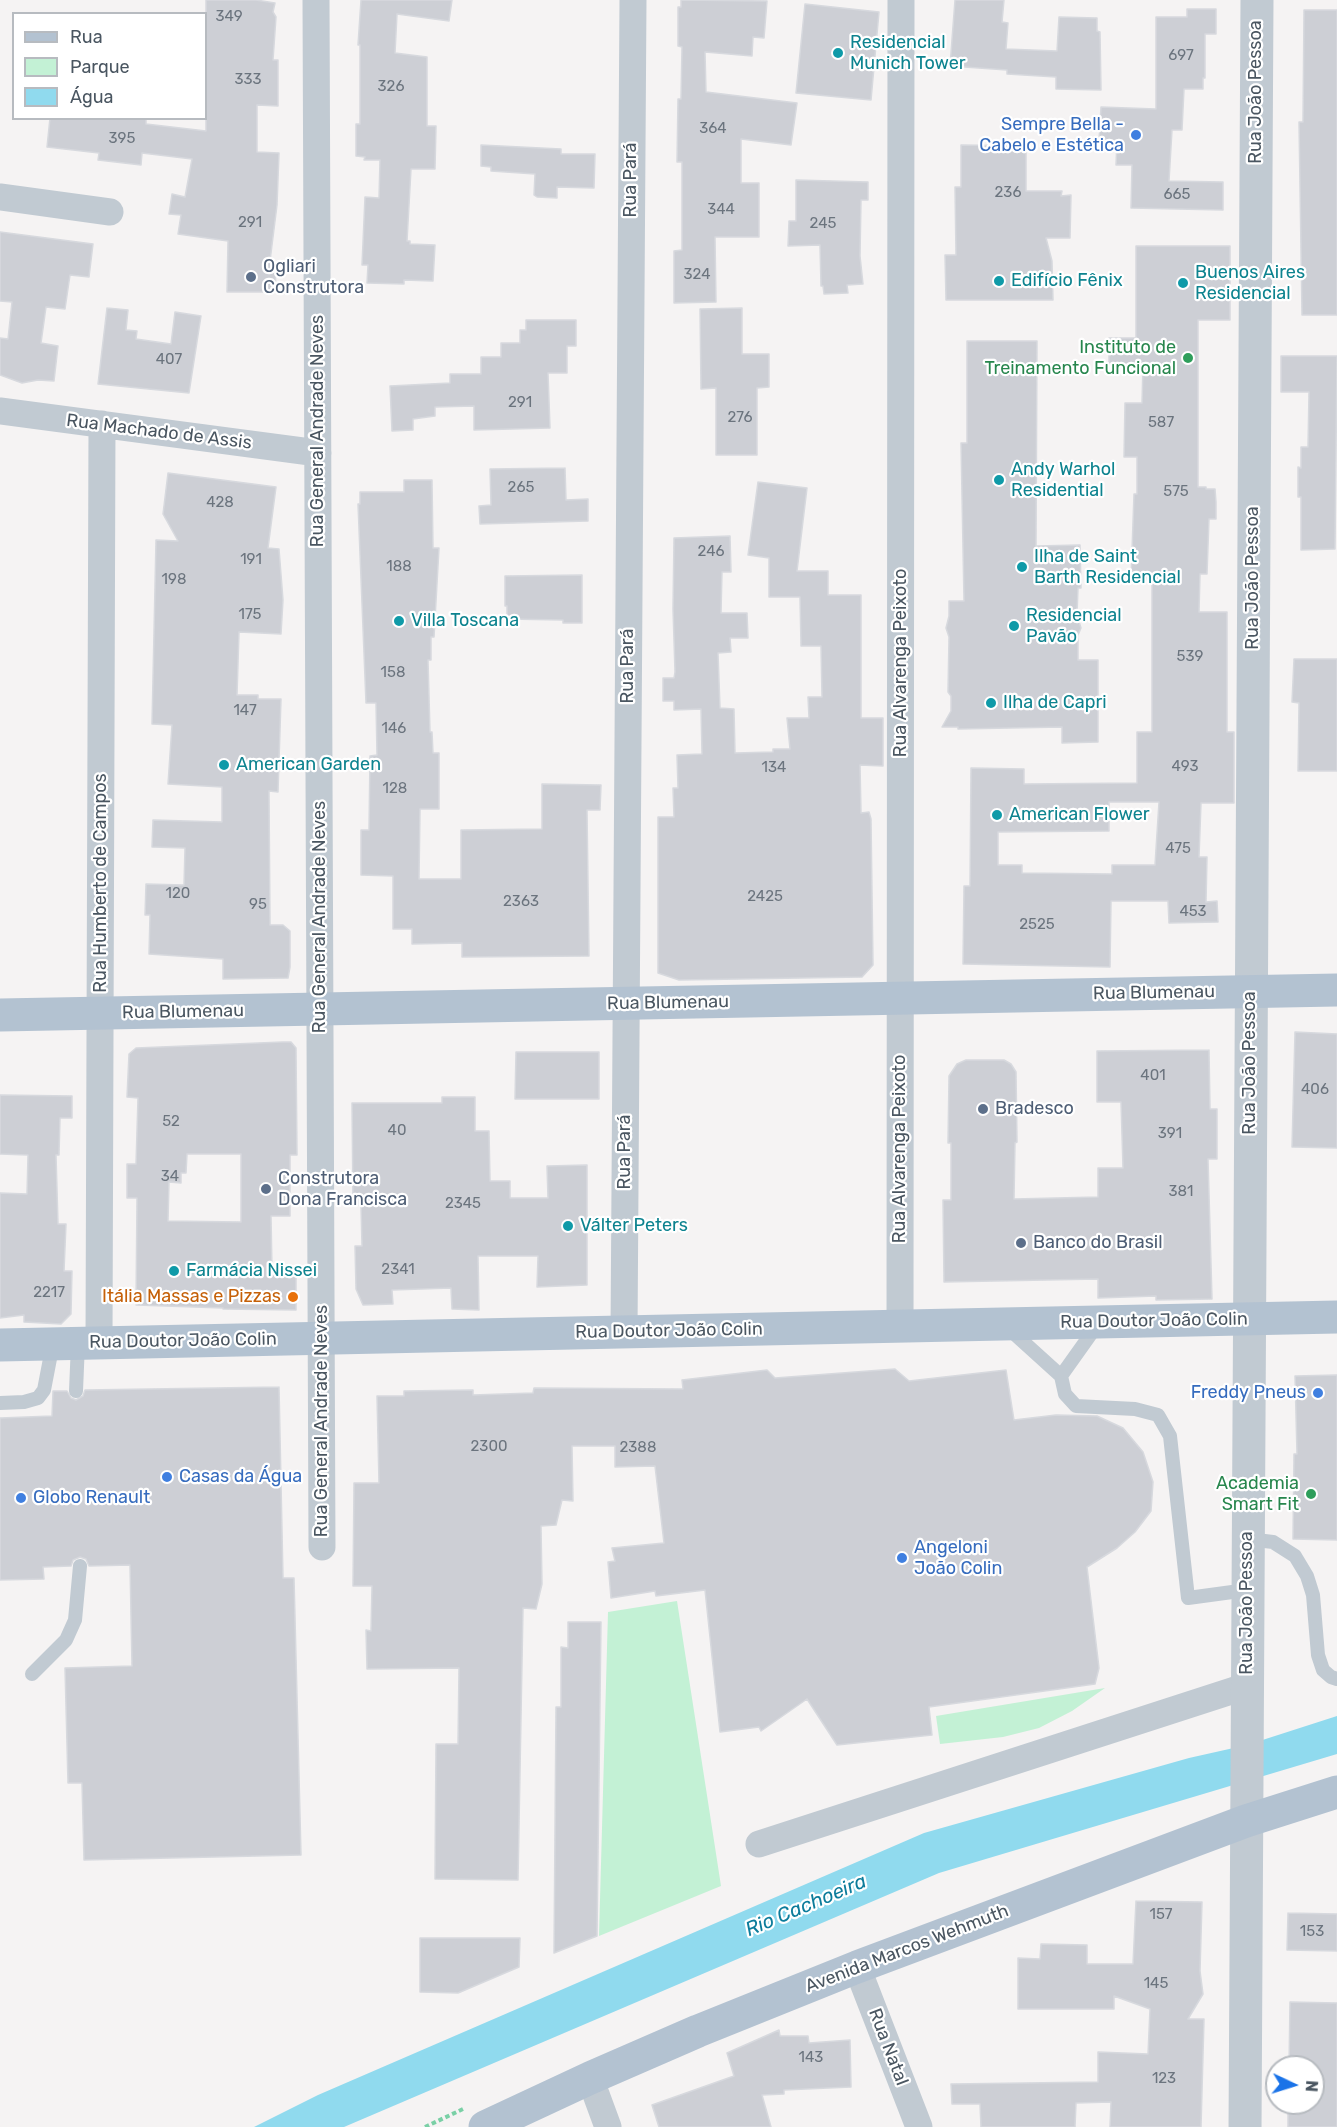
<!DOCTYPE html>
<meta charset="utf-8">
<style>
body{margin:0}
#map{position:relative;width:1337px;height:2127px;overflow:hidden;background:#f5f3f3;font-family:Rubik,sans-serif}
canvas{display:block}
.legend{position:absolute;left:12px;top:12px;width:195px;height:108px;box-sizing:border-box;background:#fff;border:2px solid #b7bbc0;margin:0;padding:8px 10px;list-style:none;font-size:18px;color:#4a5661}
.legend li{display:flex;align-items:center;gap:12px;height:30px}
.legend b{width:30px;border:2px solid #b7bbc0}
.north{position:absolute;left:1265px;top:2055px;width:60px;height:60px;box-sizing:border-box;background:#fff;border:2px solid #b7bbc0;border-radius:50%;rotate:94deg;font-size:16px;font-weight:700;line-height:24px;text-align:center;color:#4a5661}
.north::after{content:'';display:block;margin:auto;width:21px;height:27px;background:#1a73e8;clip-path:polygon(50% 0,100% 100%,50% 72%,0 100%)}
</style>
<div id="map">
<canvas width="1337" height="2127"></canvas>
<ul class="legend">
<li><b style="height:8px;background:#b3c2d1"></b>Rua</li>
<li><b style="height:16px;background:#c3f1d5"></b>Parque</li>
<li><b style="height:16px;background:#90daee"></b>Água</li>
</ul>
<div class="north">N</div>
</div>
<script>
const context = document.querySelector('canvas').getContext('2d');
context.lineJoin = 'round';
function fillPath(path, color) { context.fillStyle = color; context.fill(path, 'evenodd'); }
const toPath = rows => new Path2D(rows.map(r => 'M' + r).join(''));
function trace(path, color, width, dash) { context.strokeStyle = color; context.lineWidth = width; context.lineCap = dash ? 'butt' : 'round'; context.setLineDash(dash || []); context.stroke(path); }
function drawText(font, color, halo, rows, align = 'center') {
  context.font = font + ' Rubik,sans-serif'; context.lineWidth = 4.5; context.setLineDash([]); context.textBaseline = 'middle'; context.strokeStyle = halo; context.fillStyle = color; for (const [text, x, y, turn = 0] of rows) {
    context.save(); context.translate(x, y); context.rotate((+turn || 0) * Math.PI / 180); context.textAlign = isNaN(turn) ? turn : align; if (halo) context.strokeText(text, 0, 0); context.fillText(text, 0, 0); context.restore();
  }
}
fillPath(toPath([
 [677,1601,721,1886,599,1936,608,1612],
 [1105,1688,1072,1711,1039,1728,1003,1737,940,1744,936,1716]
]), '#c3f1d5');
fillPath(toPath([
 [1337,1716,1337,1754,939,1873,344,2127,254,2127,318,2095,924,1833,1189,1758,1247,1745]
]), '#90daee');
const building = toPath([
 [206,0,256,0,275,3,273,12,276,17,273,60,278,60,278,106,257,105,257,152,279,153,277,205,270,261,275,261,276,292,227,292,228,241,178,234,181,215,169,214,172,194,185,197,192,159,142,153,141,165,98,160,99,153,47,147,50,118,146,118,146,124,206,131,206,0],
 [361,0,452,0,449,21,397,14,395,53,427,57,427,126,436,126,435,169,411,169,407,241,410,241,410,244,435,245,433,281,404,280,404,284,367,283,368,265,362,265,365,197,379,198,380,160,364,160,365,157,356,156,356,124,360,124,360,45,358,45,361,0],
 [681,0,767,1,764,38,753,37,752,56,705,52,706,92,797,103,791,145,741,139,741,183,759,183,759,237,715,237,716,302,674,303,674,251,682,250,682,162,677,162,678,99,681,99,682,47,678,46,678,7,681,7,681,0],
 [955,0,1004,0,1002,22,1008,23,1006,49,1057,51,1059,17,1097,18,1097,31,1100,32,1101,90,1056,89,1056,77,1007,74,1007,70,950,66,955,0],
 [805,4,879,12,871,100,796,93,805,4],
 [1187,9,1216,9,1216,34,1205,34,1205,78,1203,78,1203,89,1184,89,1182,130,1172,130,1169,181,1223,182,1223,210,1131,208,1132,165,1116,165,1117,141,1099,141,1101,107,1156,109,1156,17,1187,17,1187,9],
 [1304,10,1337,10,1337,315,1302,315,1299,122,1303,122,1304,10],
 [481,145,561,149,561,154,595,154,594,188,557,187,557,198,537,197,534,195,535,174,491,171,491,167,481,166,481,145],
 [961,145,1026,146,1026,191,1062,191,1061,196,1071,195,1070,238,1046,238,1052,261,1053,300,946,300,945,255,956,255,955,187,961,187,961,145],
 [796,180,868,182,868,200,861,200,860,256,863,284,847,285,848,293,824,294,823,286,821,286,820,245,788,246,789,221,796,221,796,180],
 [0,232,93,244,89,277,70,275,65,309,46,307,41,343,58,346,54,381,38,380,22,383,0,375,0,338,8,339,12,302,0,301,0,232],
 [1136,246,1230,246,1230,320,1198,320,1198,487,1206,487,1206,489,1215,489,1216,502,1216,519,1209,519,1207,574,1200,574,1199,612,1227,612,1227,732,1234,732,1234,803,1201,803,1199,857,1207,857,1206,902,1217,901,1218,922,1169,923,1168,901,1111,901,1110,967,963,964,964,886,970,886,971,768,1024,769,1024,784,1137,783,1137,732,1152,732,1152,580,1131,579,1134,494,1137,494,1137,457,1124,457,1125,403,1142,403,1143,364,1109,364,1109,338,1136,338,1136,246],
 [1109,802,1159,802,1155,865,1112,865,1112,874,1022,873,1022,865,998,865,998,832,1109,831,1109,802],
 [107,308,128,310,126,330,137,331,136,339,171,344,175,312,201,316,189,393,98,384,107,308],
 [742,308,742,354,769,354,769,387,757,388,757,455,716,455,716,388,701,389,700,309,742,308],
 [526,320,576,320,576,346,567,346,567,373,548,373,550,428,474,430,474,406,435,407,435,416,413,419,413,430,392,431,390,386,450,383,450,374,481,374,481,357,501,357,501,343,520,343,520,330,526,330,526,320],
 [967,341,1037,341,1036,546,1080,545,1081,588,1078,588,1077,615,1081,628,1078,635,1078,660,1098,660,1098,742,1062,743,1062,727,958,729,958,727,942,727,951,711,951,696,948,692,949,637,946,628,949,616,949,601,964,601,961,443,967,443,967,341],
 [1281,356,1337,356,1335,549,1301,550,1301,497,1298,497,1298,467,1301,468,1301,447,1308,447,1309,392,1281,392,1281,356],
 [565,468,566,500,588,499,588,521,480,524,479,506,491,505,490,469,565,468],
 [168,473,276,487,268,548,279,549,283,600,281,634,239,632,237,695,258,695,258,699,281,699,278,792,269,791,270,925,283,925,290,931,290,967,288,978,223,979,223,959,149,954,150,915,145,915,146,884,184,885,185,848,152,847,153,820,222,822,222,787,168,784,172,725,152,724,156,540,178,541,163,514,168,473],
 [404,480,432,480,433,548,439,548,434,637,431,637,431,660,428,660,430,732,432,732,433,753,439,753,439,809,420,809,419,879,461,879,461,830,542,829,542,784,601,785,600,810,587,810,589,956,462,957,462,943,412,944,412,929,393,929,393,876,361,875,361,830,369,830,370,756,377,755,376,703,366,703,358,504,360,504,360,492,404,492,404,480],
 [758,482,807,488,797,571,828,571,828,595,861,595,861,718,883,718,883,766,860,765,861,813,869,812,871,819,873,965,862,977,679,980,658,973,658,817,674,817,673,788,678,788,677,755,702,754,701,709,674,710,674,701,663,701,663,678,674,678,675,672,673,609,674,538,730,536,731,572,722,572,721,613,747,613,748,638,730,638,731,652,718,653,720,708,734,709,735,753,773,752,773,749,790,749,787,718,809,718,808,697,822,697,821,646,801,646,800,597,769,597,769,558,748,555,758,482],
 [582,575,582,623,563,623,563,620,507,619,507,606,505,606,505,576,582,575],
 [1294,659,1337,659,1337,771,1298,771,1299,703,1292,702,1294,659],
 [1295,1032,1337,1034,1337,1148,1292,1147,1295,1032],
 [283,1042,291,1042,296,1048,297,1155,290,1155,290,1216,271,1216,272,1270,296,1270,296,1310,223,1309,223,1308,136,1305,137,1198,127,1198,127,1164,136,1164,138,1098,127,1097,129,1054,136,1048,283,1042],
 [187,1154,241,1154,241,1222,168,1221,169,1182,181,1183,181,1173,186,1173,187,1154],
 [1209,1050,1210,1109,1217,1109,1217,1159,1208,1159,1212,1299,1156,1300,1156,1296,1098,1298,1098,1279,944,1282,943,1200,951,1200,951,1143,948,1143,949,1076,957,1064,966,1060,1004,1060,1011,1064,1016,1072,1017,1142,1015,1143,1014,1199,1098,1197,1098,1168,1123,1168,1121,1102,1097,1102,1097,1051,1209,1050],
 [516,1052,599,1052,599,1099,515,1099,516,1052],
 [0,1095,72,1096,72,1118,60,1118,59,1155,56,1155,58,1224,66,1224,64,1271,72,1271,71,1314,61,1324,24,1322,24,1315,0,1318,0,1193,27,1194,28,1155,0,1154,0,1095],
 [442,1097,475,1097,475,1131,489,1131,490,1181,510,1181,510,1198,548,1198,547,1166,587,1165,587,1285,537,1287,538,1256,478,1256,479,1310,452,1309,451,1288,392,1290,393,1304,363,1305,356,1289,355,1246,362,1246,361,1205,353,1204,352,1103,442,1103,442,1097],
 [895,1369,909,1381,1006,1370,1014,1420,1056,1415,1097,1416,1123,1428,1143,1452,1153,1482,1151,1511,1135,1532,1117,1548,1087,1567,1099,1668,1095,1684,929,1707,932,1735,837,1745,807,1699,761,1731,759,1727,720,1732,705,1590,656,1596,655,1591,611,1598,608,1562,615,1561,612,1548,664,1543,655,1466,615,1467,615,1446,572,1446,573,1501,562,1500,556,1525,541,1526,542,1584,536,1609,523,1608,518,1880,435,1879,436,1744,458,1744,459,1668,367,1669,366,1630,371,1631,372,1586,353,1586,354,1483,379,1483,377,1396,404,1396,404,1391,473,1390,473,1395,533,1393,534,1388,683,1389,682,1380,767,1370,775,1378,895,1369],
 [1337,1375,1337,1540,1293,1539,1294,1454,1297,1454,1295,1376,1337,1375],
 [279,1387,283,1578,294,1578,301,1855,84,1860,82,1783,68,1783,65,1668,132,1666,130,1565,89,1566,86,1559,80,1557,73,1560,71,1566,43,1567,44,1579,0,1580,0,1418,52,1416,53,1391,67,1391,71,1398,76,1400,83,1396,85,1390,279,1387],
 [568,1622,601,1622,597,1936,554,1953,556,1707,561,1707,561,1647,568,1648,568,1622],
 [1136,1901,1202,1902,1200,1971,1203,1994,1188,2019,1204,2019,1201,2127,1110,2127,1111,2102,1076,2103,1075,2127,981,2127,980,2104,952,2104,951,2084,1098,2082,1098,2052,1148,2054,1150,2009,1114,1996,1114,2009,1018,2009,1018,1958,1040,1959,1041,1944,1087,1945,1087,1964,1133,1964,1136,1901],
 [1288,1913,1337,1914,1337,1951,1287,1950,1288,1913],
 [420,1938,520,1938,519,1967,458,1993,420,1992,420,1938],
 [1290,2002,1337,2003,1337,2127,1288,2127,1288,2103,1313,2103,1313,2067,1289,2067,1290,2002],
 [779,2030,780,2036,808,2036,809,2043,850,2040,851,2087,784,2090,784,2094,762,2095,771,2127,659,2127,652,2105,734,2076,727,2053,779,2030]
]);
fillPath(building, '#cdcfd5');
trace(building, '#d7d9de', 1.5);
trace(toPath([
 [425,2127,463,2109]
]), '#7ad0a6', 4, [4.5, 3]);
trace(toPath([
 [1008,1328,1061,1376,1065,1394,1076,1406,1135,1409,1158,1415,1170,1436,1188,1598,1247,1590],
 [1061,1376,1098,1324],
 [76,1391,78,1343],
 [0,1403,24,1402,38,1398,44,1390,53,1343],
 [1248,1539,1273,1542,1295,1556,1307,1576,1313,1595,1318,1655,1323,1670,1331,1677,1337,1679],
 [32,1674,66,1640,75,1620,80,1566]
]), '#c1cad2', 14);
trace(toPath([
 [316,0,322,1547],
 [0,197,110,212],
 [0,411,318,453],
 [900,1326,901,0],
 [624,1332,633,0],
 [99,1342,102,424],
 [759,1844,1247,1686],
 [857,1967,919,2127],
 [590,2078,608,2127]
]), '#c1cad2', 27);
trace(toPath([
 [1245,2127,1257,0]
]), '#c1cad2', 33);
trace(toPath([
 [0,1015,1337,990],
 [0,1345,1337,1317],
 [485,2127,590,2078,698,2031,857,1967,1246,1821,1337,1792]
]), '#b3c2d1', 33);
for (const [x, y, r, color] of [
 [838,53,6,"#0f9aa8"],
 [1136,135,6,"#3f7fe0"],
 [251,277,6,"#5c6f8a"],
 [999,281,6,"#0f9aa8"],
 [1183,283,6,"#0f9aa8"],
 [1188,358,6,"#2e9e5b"],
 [999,480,6,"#0f9aa8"],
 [1022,567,6,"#0f9aa8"],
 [399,621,6,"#0f9aa8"],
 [1014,626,6,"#0f9aa8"],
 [991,703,6,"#0f9aa8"],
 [224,765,6,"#0f9aa8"],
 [997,815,6,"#0f9aa8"],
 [983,1109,6,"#5c6f8a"],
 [266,1189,6,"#5c6f8a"],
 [568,1226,6,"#0f9aa8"],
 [1021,1243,6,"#5c6f8a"],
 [174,1271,6,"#0f9aa8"],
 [293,1297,6,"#e8710a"],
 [1318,1393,6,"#3f7fe0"],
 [167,1477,6,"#3f7fe0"],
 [1311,1494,6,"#2e9e5b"],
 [21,1498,6,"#3f7fe0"],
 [902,1558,6,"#3f7fe0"]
]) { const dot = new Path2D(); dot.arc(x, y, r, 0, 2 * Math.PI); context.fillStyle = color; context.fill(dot); trace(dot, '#fff', 2); }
drawText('15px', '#6b747e', null, [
 ["349",229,17],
 ["697",1181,56],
 ["333",248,80],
 ["326",391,87],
 ["364",713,129],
 ["395",122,139],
 ["236",1008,193],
 ["665",1177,195],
 ["344",721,210],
 ["291",250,223],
 ["245",823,224],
 ["324",697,275],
 ["407",169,360],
 ["291",520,403],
 ["276",740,418],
 ["587",1161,423],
 ["265",521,488],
 ["575",1176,492],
 ["428",220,503],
 ["246",711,552],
 ["191",251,560],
 ["188",399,567],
 ["198",174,580],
 ["175",250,615],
 ["539",1190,657],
 ["158",393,673],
 ["147",245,711],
 ["146",394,729],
 ["493",1185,767],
 ["134",774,768],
 ["128",395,789],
 ["475",1178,849],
 ["120",178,894],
 ["2425",765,897],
 ["2363",521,902],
 ["95",258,905],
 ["453",1193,912],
 ["2525",1037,925],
 ["401",1153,1076],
 ["406",1315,1090],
 ["52",171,1122],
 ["40",397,1131],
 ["391",1170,1134],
 ["34",170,1177],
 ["381",1181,1192],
 ["2345",463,1204],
 ["2341",398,1270],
 ["2217",49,1293],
 ["2300",489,1447],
 ["2388",638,1448],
 ["157",1161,1915],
 ["153",1312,1932],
 ["145",1156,1984],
 ["143",811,2058],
 ["123",1164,2079]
]);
drawText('18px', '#0d838f', '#fff', [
 ["Residencial",850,43],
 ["Munich Tower",850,64],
 ["Buenos Aires",1195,273],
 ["Residencial",1195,294],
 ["Edifício Fênix",1011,281],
 ["Andy Warhol",1011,470],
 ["Residential",1011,491],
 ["Ilha de Saint",1034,557],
 ["Barth Residencial",1034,578],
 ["Residencial",1026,616],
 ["Pavão",1026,637],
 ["Villa Toscana",411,621],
 ["Ilha de Capri",1003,703],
 ["American Garden",236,765],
 ["American Flower",1009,815],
 ["Válter Peters",580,1226],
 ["Farmácia Nissei",186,1271]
], 'left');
drawText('18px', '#4a5661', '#fff', [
 ["Rua João Pessoa",1256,92,-90],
 ["Rua Pará",631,180,-90],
 ["Rua General Andrade Neves",318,431,-90],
 ["Rua Machado de Assis",159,432,7],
 ["Rua João Pessoa",1253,578,-90],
 ["Rua Alvarenga Peixoto",901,663,-90],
 ["Rua Pará",628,666,-90],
 ["Rua Humberto de Campos",101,883,-90],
 ["Rua General Andrade Neves",320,917,-90],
 ["Rua Blumenau",1154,993,-1],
 ["Rua Blumenau",668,1003,-1],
 ["Rua Blumenau",183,1012,-1],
 ["Rua João Pessoa",1250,1063,-90],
 ["Rua Alvarenga Peixoto",900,1149,-90],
 ["Rua Pará",625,1152,-90],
 ["Rua Doutor João Colin",1154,1321,-1],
 ["Rua Doutor João Colin",669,1331,-1],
 ["Rua Doutor João Colin",183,1341,-1],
 ["Rua General Andrade Neves",322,1421,-90],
 ["Rua João Pessoa",1247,1603,-90],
 ["Avenida Marcos Wehmuth",907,1949,-21],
 ["Rua Natal",888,2047,69]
]);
drawText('18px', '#366cbe', '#fff', [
 ["Sempre Bella -",1124,125,"right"],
 ["Cabelo e Estética",1124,146,"right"],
 ["Freddy Pneus",1306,1393,"right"],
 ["Casas da Água",179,1477],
 ["Globo Renault",33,1498],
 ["Angeloni",914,1548],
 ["João Colin",914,1569]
], 'left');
drawText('18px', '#4e5e75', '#fff', [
 ["Ogliari",263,267],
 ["Construtora",263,288],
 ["Bradesco",995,1109],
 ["Construtora",278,1179],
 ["Dona Francisca",278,1200],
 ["Banco do Brasil",1033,1243]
], 'left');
drawText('18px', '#27864d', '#fff', [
 ["Instituto de",1176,348],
 ["Treinamento Funcional",1176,369],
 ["Academia",1299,1484],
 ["Smart Fit",1299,1505]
], 'right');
drawText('18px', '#c56008', '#fff', [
 ["Itália Massas e Pizzas",281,1297]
], 'right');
drawText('italic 20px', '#0c7c9b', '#fff', [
 ["Rio Cachoeira",806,1906,-23]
]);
</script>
